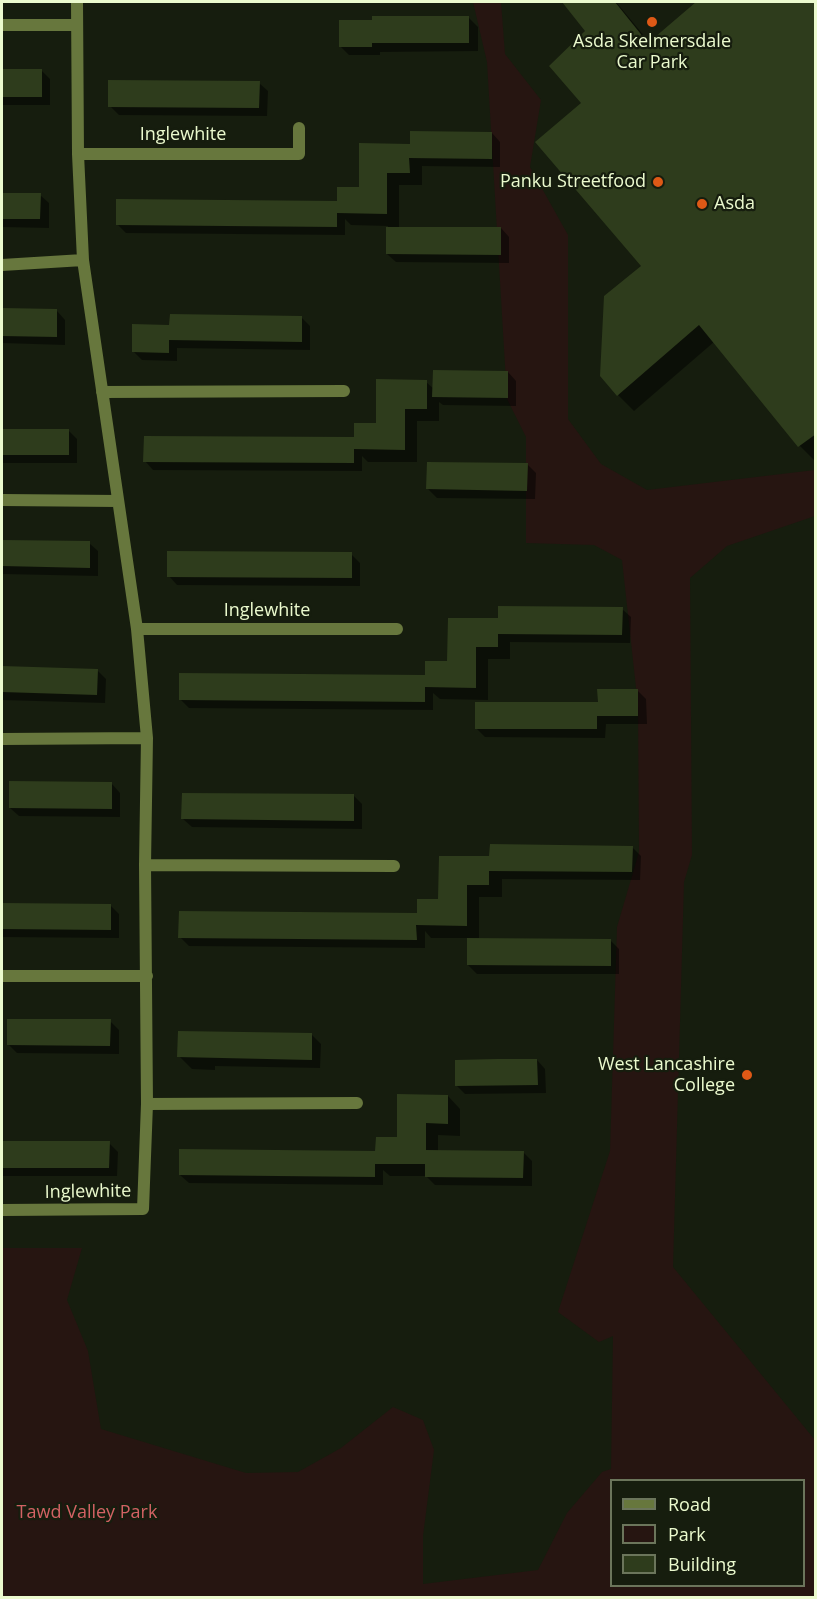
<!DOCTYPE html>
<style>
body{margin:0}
#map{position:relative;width:817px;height:1599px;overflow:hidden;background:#161d0e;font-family:"Open Sans",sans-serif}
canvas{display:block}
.frame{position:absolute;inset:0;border:3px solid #ebface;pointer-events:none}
.legend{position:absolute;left:610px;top:1479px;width:195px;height:108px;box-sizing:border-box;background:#161d0e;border:2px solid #6b755b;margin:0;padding:8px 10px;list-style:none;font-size:18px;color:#ebface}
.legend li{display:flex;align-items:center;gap:12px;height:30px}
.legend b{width:30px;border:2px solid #6b755b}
</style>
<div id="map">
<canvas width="817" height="1599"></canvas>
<div class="frame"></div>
<ul class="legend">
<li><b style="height:8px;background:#67773d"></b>Road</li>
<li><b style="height:16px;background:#261511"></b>Park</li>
<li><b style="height:16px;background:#2e3c1c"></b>Building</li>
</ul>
</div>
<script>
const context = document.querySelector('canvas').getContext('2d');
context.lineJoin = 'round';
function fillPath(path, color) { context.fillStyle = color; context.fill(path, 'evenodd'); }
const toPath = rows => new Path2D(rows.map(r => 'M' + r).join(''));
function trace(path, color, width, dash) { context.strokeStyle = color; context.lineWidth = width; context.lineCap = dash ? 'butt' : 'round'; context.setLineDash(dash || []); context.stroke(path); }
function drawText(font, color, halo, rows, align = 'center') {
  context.font = font + ' "Open Sans",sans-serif'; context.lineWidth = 4.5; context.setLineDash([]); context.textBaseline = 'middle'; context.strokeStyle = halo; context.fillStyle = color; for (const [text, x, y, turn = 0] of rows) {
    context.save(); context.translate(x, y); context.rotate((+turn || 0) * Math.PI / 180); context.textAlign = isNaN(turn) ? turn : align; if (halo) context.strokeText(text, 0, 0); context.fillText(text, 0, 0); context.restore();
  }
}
fillPath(toPath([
 [473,2,501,2,505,54,541,100,530,167,568,235,568,419,601,464,647,490,815,470,815,516,727,546,690,578,692,855,684,882,673,1267,815,1440,815,1597,2,1597,2,1248,82,1248,67,1300,88,1351,101,1429,246,1473,298,1472,341,1448,393,1407,423,1420,434,1450,423,1536,423,1584,538,1570,567,1513,602,1472,611,1469,613,1336,599,1342,558,1312,610,1151,617,927,639,852,638,706,622,560,594,545,526,543,526,437,507,399,487,62],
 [612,1480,804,1480,804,1586,612,1586]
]), '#261511');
fillPath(toPath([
 [564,2,616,2,650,43,698,2,816,2,816,462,800,446,714,342,634,411,618,395,643,266,583,103,587,32],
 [469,18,478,27,478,51,380,52,380,55,349,55,340,46],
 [2,70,41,70,50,79,50,105,2,105],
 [259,83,268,91,267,116,119,115,110,106],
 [492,133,500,142,500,167,422,166,422,185,399,185,399,228,501,228,509,237,509,263,396,262,387,254,388,226,351,225,345,219,345,235,126,233,117,224,338,202,360,188,409,145],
 [2,194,40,195,49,203,49,228,2,227],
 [2,309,57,311,65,320,65,345,2,343],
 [301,317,310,326,310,350,177,348,177,361,142,360,133,351,171,326],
 [508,372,516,381,516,406,443,405,439,402,439,421,417,421,417,462,368,462,362,456,362,471,153,470,145,461,353,439,377,424,426,382,434,389],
 [2,430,68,430,77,439,77,463,2,463],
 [527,464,536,473,535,499,437,498,428,489],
 [2,541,89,543,98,551,98,576,2,574],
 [351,554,360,563,360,586,177,585,169,576],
 [622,609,631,617,630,643,510,642,510,659,488,659,488,700,440,699,433,693,433,710,189,708,180,699,425,676,448,663,497,620],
 [2,667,97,670,106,679,105,703,2,700],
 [638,691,646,699,647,724,606,724,605,738,485,737,476,728,599,704],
 [112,784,120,793,120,817,19,816,10,808],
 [354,796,362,804,362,829,192,827,183,819],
 [632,847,641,856,640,880,502,879,502,897,479,897,479,939,610,940,619,949,619,974,477,974,468,965,469,938,431,938,425,931,425,948,189,946,180,937,418,914,440,900,491,857],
 [2,904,110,905,119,914,119,938,2,937],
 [110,1021,119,1030,119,1054,17,1053,8,1044],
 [312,1035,321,1044,320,1068,215,1066,215,1070,192,1069,179,1056],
 [537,1060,545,1069,546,1093,465,1094,457,1086],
 [448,1096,460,1109,460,1136,438,1135,438,1152,523,1152,532,1161,532,1186,435,1185,426,1176,390,1176,383,1170,383,1185,189,1183,180,1175,375,1152,399,1139],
 [2,1142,109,1143,118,1152,117,1176,2,1176]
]), '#0007');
fillPath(toPath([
 [562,2,615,2,648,43,696,2,816,2,816,434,798,447,699,325,617,396,600,376,604,296,641,266,535,142,581,103,549,66,585,31],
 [372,16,469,16,469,43,372,43,372,47,339,47,339,20,372,20],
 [2,69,42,69,42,97,2,97],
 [108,80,260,81,259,108,108,107],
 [410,131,492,132,492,159,409,158,410,173,387,173,387,214,337,213,337,227,116,225,116,199,337,201,337,187,359,187,359,143,410,144],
 [2,193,41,193,40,219,2,219],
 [386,227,501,227,501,255,386,254],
 [2,308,57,309,57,337,2,336],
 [170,314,302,316,302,342,169,340,169,353,132,352,132,324,169,325],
 [433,370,508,371,508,398,432,397],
 [376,379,427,380,427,409,405,409,405,450,354,449,354,463,143,462,144,436,354,437,354,423,376,423],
 [2,429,69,429,69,455,2,455],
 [427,462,528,463,527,491,426,489],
 [2,540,90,541,90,568,2,566],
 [167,551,352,552,352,578,167,577],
 [498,606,623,607,622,635,498,634,498,647,476,647,476,688,425,687,425,702,179,700,179,673,425,675,425,661,447,661,448,618,498,618],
 [2,666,98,669,97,695,2,692],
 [597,689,638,689,638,716,597,716,597,729,475,729,475,702,598,702],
 [9,781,112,782,112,809,9,808],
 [182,793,354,794,354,821,181,819],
 [490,844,633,846,632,872,489,871,489,885,467,885,467,926,416,925,417,940,178,938,179,911,417,913,417,899,438,899,439,856,489,856],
 [2,903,111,904,111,930,2,929],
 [467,938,611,939,611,966,467,965],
 [7,1019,111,1019,110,1046,7,1045],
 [178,1031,312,1033,312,1060,177,1057],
 [497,1059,537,1059,538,1085,455,1086,455,1060],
 [397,1094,448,1095,448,1124,426,1123,426,1150,524,1151,523,1178,425,1177,425,1164,375,1164,375,1177,179,1175,179,1149,375,1151,376,1137,397,1137],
 [2,1141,110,1141,109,1168,2,1168]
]), '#2e3c1c');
trace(toPath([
 [2,25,77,25],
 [78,154,299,154,299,128],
 [2,265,83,260],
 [102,392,344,391],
 [2,500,118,501],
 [137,629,397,629],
 [2,739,147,738],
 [145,865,394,866],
 [2,976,147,976],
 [147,1104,357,1103],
 [2,1210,143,1209,147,1104,145,865,147,738,137,629,83,260,78,154,77,2]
]), '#67773d', 12);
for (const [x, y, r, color] of [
 [652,22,6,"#de5916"],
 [658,182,6,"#de5916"],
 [702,204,6,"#de5916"],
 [747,1075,6,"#de5916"]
]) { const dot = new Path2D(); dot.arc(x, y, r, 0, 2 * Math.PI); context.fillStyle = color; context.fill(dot); trace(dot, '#161d0e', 2); }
drawText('18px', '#ebface', '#161d0e', [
 ["Asda Skelmersdale",652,42,"center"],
 ["Car Park",652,63,"center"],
 ["Panku Streetfood",646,182],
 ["Asda",714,204,"left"],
 ["West Lancashire",735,1065],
 ["College",735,1086]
], 'right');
drawText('18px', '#ebface', '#161d0e', [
 ["Inglewhite",183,135],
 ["Inglewhite",267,611],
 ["Inglewhite",88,1192,-1]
]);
drawText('18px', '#d26264', '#161d0e', [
 ["Tawd Valley Park",87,1513]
]);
</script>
